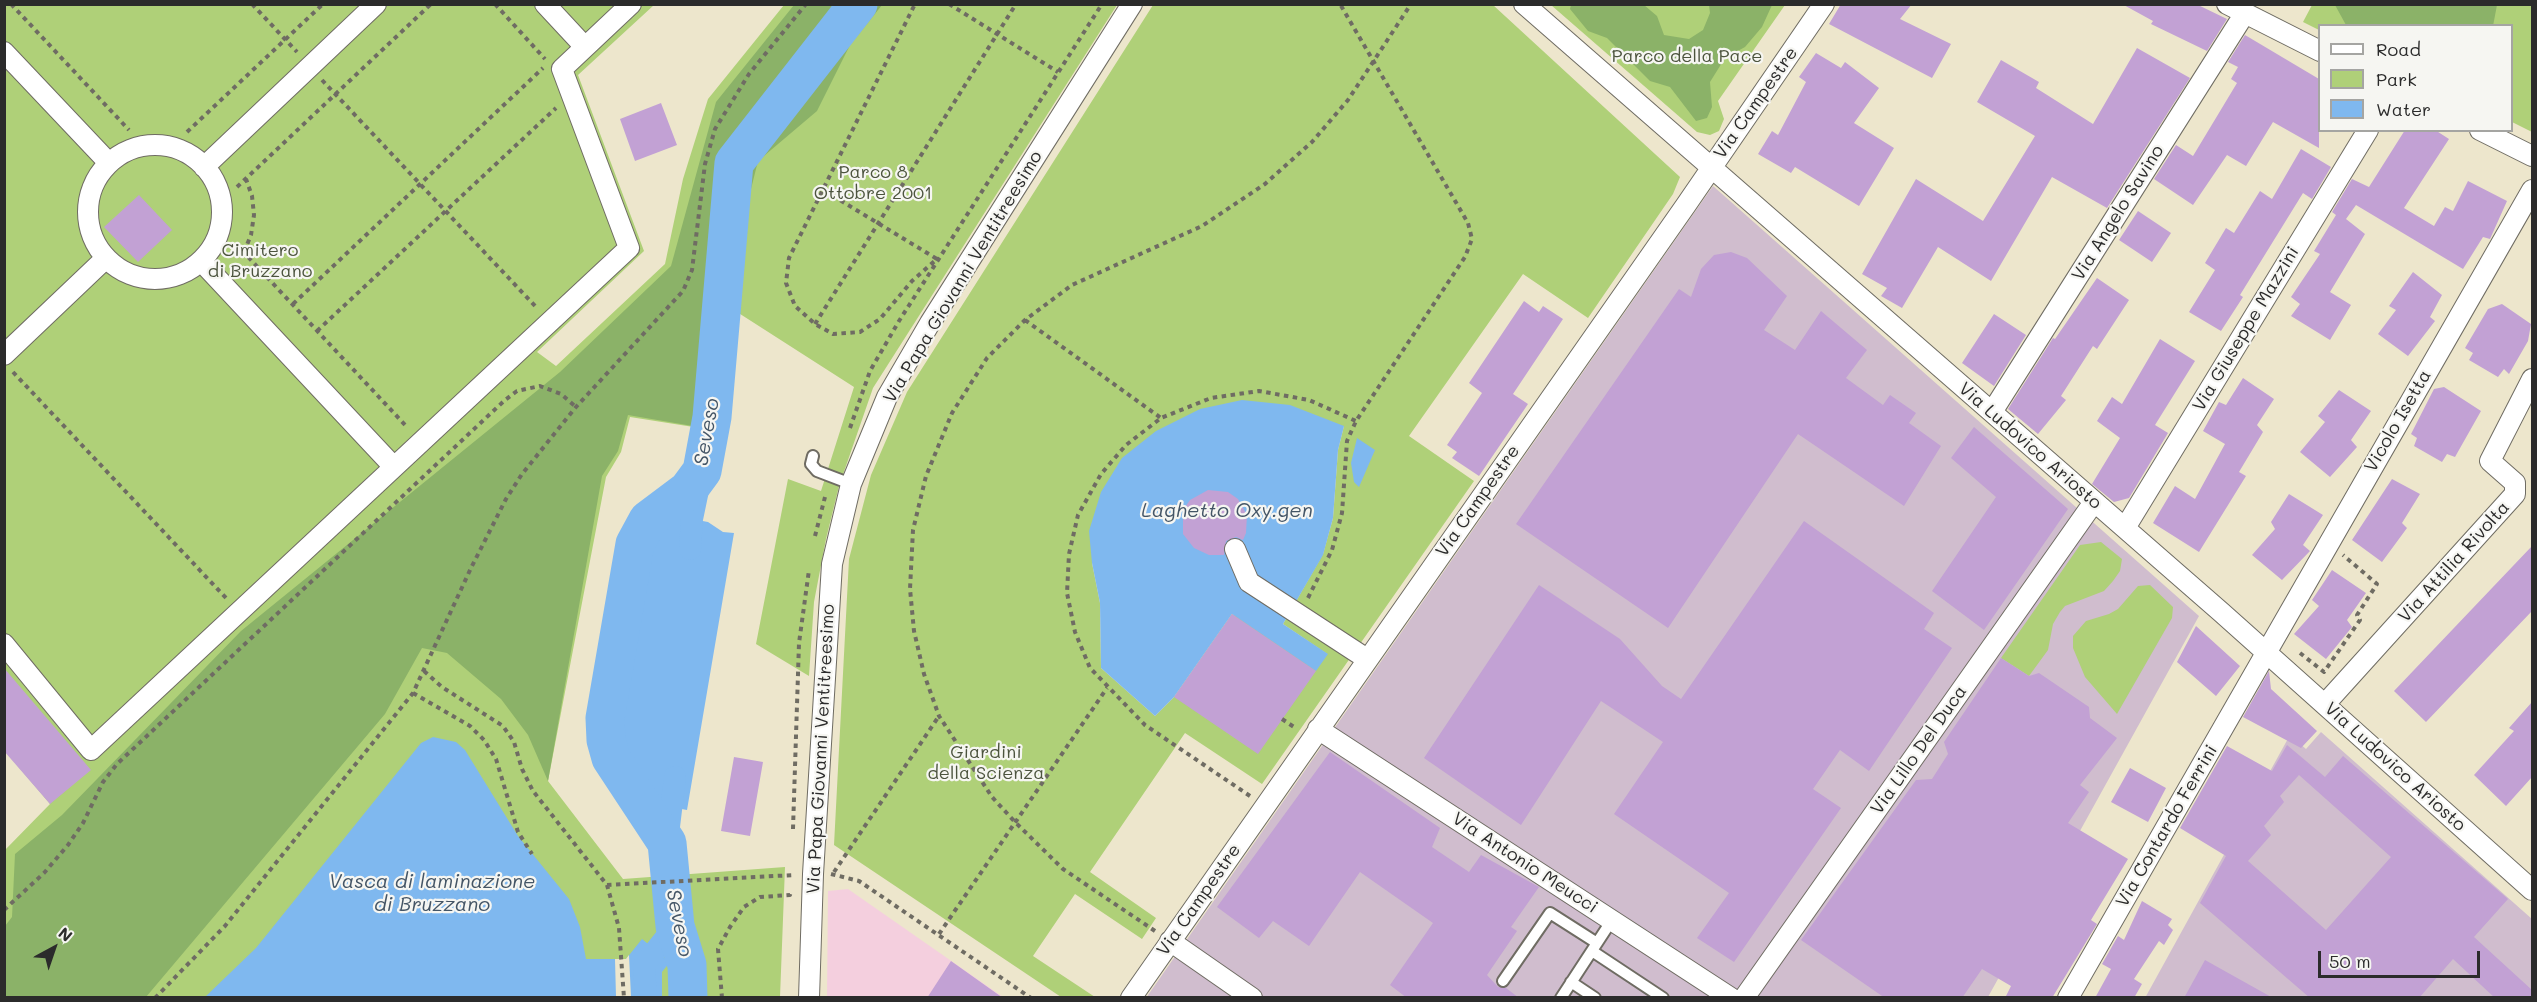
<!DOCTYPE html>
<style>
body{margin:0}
#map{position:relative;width:2537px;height:1002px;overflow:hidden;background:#ede6cc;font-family:Mali,sans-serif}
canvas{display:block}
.frame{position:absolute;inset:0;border:6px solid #2b2b2b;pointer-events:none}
.legend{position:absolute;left:2318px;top:24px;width:195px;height:108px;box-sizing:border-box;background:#f6f6f2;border:2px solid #a5a5a2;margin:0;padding:8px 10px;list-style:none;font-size:18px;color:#2b2b2b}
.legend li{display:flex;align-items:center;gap:12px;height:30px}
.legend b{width:30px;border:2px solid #a5a5a2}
.north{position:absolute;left:24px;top:918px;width:60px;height:60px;-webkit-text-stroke:4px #f6f6f2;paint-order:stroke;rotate:40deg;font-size:16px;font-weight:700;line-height:24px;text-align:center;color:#2b2b2b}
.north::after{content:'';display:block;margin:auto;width:21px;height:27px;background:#2b2b2b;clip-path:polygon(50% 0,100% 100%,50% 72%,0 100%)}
.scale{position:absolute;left:2318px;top:951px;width:162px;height:27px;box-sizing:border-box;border:3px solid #2b2b2b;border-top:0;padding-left:8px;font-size:18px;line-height:21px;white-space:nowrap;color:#2b2b2b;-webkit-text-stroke:4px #f6f6f2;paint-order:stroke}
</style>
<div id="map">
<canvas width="2537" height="1002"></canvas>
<div class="frame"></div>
<ul class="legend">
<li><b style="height:8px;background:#fff"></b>Road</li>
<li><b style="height:16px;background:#afd078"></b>Park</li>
<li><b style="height:16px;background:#7fb8ef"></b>Water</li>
</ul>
<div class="north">N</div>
<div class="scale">50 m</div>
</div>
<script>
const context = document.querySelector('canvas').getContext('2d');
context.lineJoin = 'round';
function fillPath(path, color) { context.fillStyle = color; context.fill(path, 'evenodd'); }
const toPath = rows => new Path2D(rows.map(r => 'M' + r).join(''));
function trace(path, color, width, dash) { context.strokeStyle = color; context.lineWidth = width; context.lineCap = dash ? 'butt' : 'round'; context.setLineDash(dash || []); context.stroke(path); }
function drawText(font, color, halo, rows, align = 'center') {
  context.font = font + ' Mali,sans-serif'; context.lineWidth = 4.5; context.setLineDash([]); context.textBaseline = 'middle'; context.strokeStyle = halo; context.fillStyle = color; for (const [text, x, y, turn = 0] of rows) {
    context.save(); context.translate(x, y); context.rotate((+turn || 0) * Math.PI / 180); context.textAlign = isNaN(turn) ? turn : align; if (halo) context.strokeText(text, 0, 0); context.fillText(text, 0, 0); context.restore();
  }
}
fillPath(toPath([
 [848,889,1003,997,827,998,828,891]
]), '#f4cfde');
fillPath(toPath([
 [1713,186,2199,616,1988,997,1146,998],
 [2321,732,2532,919,2532,997,2145,998,2290,735,2306,749]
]), '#d0bdce');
fillPath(toPath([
 [5,5,654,5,578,75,644,251,537,352,556,366,665,264,683,179,708,99,784,5,1117,5,873,388,839,486,826,539,814,602,809,676,756,644,788,479,821,491,854,387,737,312,719,431,630,417,621,452,606,477,548,781,623,879,785,867,780,997,5,998,5,850,50,804,5,751],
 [1153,5,1493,5,1680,177,1673,194,1588,318,1523,274,1409,436,1474,481,1262,784,1185,733,1090,872,1156,918,1142,939,1075,894,1033,956,1095,997,1061,997,834,845,849,559,871,475,907,392],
 [1344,426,1338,450,1333,518,1323,554,1283,624,1327,654,1232,614,1174,697,1155,716,1101,668,1100,603,1092,563],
 [1551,5,1785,5,1718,101,1724,119,1719,131,1710,135,1697,132],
 [2312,5,2532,5,2532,132,2512,122,2512,26,2320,26,2319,30,2303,22],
 [2101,542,2122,559,2120,571,2113,581,2104,591,2065,606,2060,612,2053,624,2048,650,2029,676,2001,658,2080,545],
 [2150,585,2173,607,2172,618,2117,714,2085,677,2073,648,2073,636,2086,621,2109,614,2118,609,2138,586]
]), '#afd078');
fillPath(toPath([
 [794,5,882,5,850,45,817,111,758,161,749,197,739,307,722,431,628,415,618,451,602,476,548,781,528,735,501,699,447,653,422,648,385,714,146,997,5,997,5,926,12,917,15,854,62,815,241,631,560,372,671,266,716,102],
 [1571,5,1644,5,1657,16,1664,35,1689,39,1703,30,1710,13,1709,5,1772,5,1762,27,1745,47,1725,58,1710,82,1712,107,1707,118,1696,121,1670,87,1650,81,1607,38,1588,31,1570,9],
 [2335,5,2497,5,2493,26,2346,25]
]), '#8bb268');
fillPath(toPath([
 [1242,400,1290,405,1344,426,1338,450,1333,518,1323,555,1283,624,1328,654,1316,671,1232,614,1174,697,1155,716,1101,668,1100,603,1092,563,1089,531,1101,492,1122,458,1156,431,1200,409],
 [1357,438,1375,450,1359,487,1354,482,1351,463],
 [676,516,708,522,723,532,734,533,687,810,660,805,627,760,619,739,618,729,650,545,667,521],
 [433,737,456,742,465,750,518,836,569,899,580,927,586,959,626,959,642,939,670,962,662,972,662,997,204,998,256,948,421,743]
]), '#7fb8ef');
fillPath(toPath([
 [629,955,631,997,616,997,615,959,626,959]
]), '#ede6cc');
trace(toPath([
 [690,549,692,519,702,471],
 [667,843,675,777],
 [646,998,644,965,675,926]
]), '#7fb8ef', 22);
trace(toPath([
 [688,998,687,965,675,926,667,843,611,758,606,740,605,718,635,544,648,520,688,490,702,471,712,417,734,163,858,4]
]), '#7fb8ef', 39);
fillPath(toPath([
 [1841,4,1912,4,1900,19,1951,44,1932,78,1829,24],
 [2122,4,2196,4,2227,19,2207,51,2151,24,2153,21],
 [2245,35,2319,79,2319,148,2273,122,2246,166,2227,155,2193,205,2154,179,2176,145,2193,156,2237,83,2231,79,2238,67,2228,62],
 [2137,48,2190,78,2107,208,2052,177,1991,281,1938,247,1902,308,1881,296,1887,288,1862,274,1916,179,1983,221,2035,136,1977,102,2001,60,2039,82,2036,88,2093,124],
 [1816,53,1841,68,1845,62,1879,88,1854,123,1894,148,1859,206,1795,167,1791,173,1758,154,1772,131,1778,135,1806,82,1799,77],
 [661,103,677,145,635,161,620,119],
 [2405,130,2435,130,2449,139,2404,208,2434,226,2445,207,2453,211,2468,181,2507,201,2490,239,2483,237,2463,269,2356,205,2346,219,2365,234,2330,292,2351,305,2330,340,2291,316,2300,304,2291,297,2320,254,2314,251,2336,215,2332,212,2352,179,2369,187],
 [2301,149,2331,167,2312,199,2303,193,2240,295,2243,297,2221,331,2189,312,2215,270,2205,263,2226,228,2234,233,2260,191,2272,199],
 [139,195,172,230,138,262,104,227],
 [2138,211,2171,233,2152,262,2119,240],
 [1731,252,1747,258,1787,296,1764,330,1795,350,1821,311,1867,350,1846,378,1883,405,1890,395,1916,413,1909,423,1941,446,1904,506,1798,434,1668,628,1516,524,1679,289,1691,297,1701,269,1714,255],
 [2413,272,2442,295,2430,317,2435,321,2408,356,2378,334,2396,310,2389,306],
 [2097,278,2129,300,2097,349,2093,346,2061,396,2066,400,2038,434,2008,409,2053,338,2055,339],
 [1524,301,1539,312,1543,306,1563,319,1513,394,1528,404,1479,476,1452,458,1457,452,1447,445,1482,393,1469,383],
 [2502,304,2531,324,2528,341,2509,374,2504,369,2498,377,2469,360,2473,353,2465,348,2488,309],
 [1994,314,2026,335,1994,386,1962,363],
 [2160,339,2195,361,2155,425,2168,433,2129,498,2114,502,2092,484,2120,438,2097,421,2112,397,2122,404],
 [2243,378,2274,399,2257,425,2263,432,2239,472,2246,476,2199,552,2153,523,2175,486,2195,499,2225,444,2203,431,2219,402,2226,405],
 [2444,387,2481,411,2455,457,2447,454,2442,462,2414,446,2417,438,2411,434,2434,389],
 [2339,390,2371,411,2351,440,2357,447,2330,477,2300,452,2325,422,2318,416],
 [1974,427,2068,509,1984,630,1932,591,1996,497,1951,458],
 [2392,479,2420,494,2402,523,2407,528,2382,562,2352,540],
 [1208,490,1228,492,1238,499,1247,515,1246,533,1243,540,1236,537,1226,541,1224,555,1209,555,1194,548,1183,534,1183,510,1190,500],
 [2289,494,2323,515,2303,545,2310,551,2282,580,2252,555,2275,529,2271,522],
 [1804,521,1934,613,1924,629,1952,648,1869,771,1840,750,1813,789,1841,808,1734,962,1697,938,1729,893,1614,814,1663,742,1601,701,1521,825,1424,758,1539,585,1620,639,1662,686,1681,699],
 [2532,546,2532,611,2426,722,2394,691],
 [2332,570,2366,593,2347,620,2352,627,2326,659,2294,634,2319,606,2312,600],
 [1232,614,1316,671,1258,754,1174,697],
 [2196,626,2240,666,2216,696,2177,662],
 [2001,658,2029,676,2039,673,2089,707,2090,718,2117,738,2080,785,2089,792,2068,823,2128,859,2091,920,2097,924,2052,998,2005,998,2011,986,1982,969,1962,998,1885,998,1801,940,1916,780,1932,779,1948,754,1944,742],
 [4,668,91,770,50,804,4,751],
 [2269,671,2271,689,2317,731,2301,748,2243,717],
 [2532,702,2532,777,2506,806,2474,775,2514,731,2509,728],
 [2287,745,2325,777,2343,756,2508,899,2474,937,2532,990,2532,998,2495,998,2453,959,2419,998,2310,998,2200,903,2226,856,2180,828,2227,746,2272,771],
 [2299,775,2391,857,2326,930,2248,861,2271,835,2264,826,2284,802,2280,796],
 [1330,752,1440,828,1432,847,1469,872,1481,855,1539,887,1511,927,1517,931,1487,975,1498,987,1506,988,1519,998,1407,998,1390,985,1433,923,1360,872,1309,946,1273,921,1259,938,1217,907],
 [734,757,763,762,750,836,721,831],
 [2130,768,2166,788,2148,822,2111,802],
 [2142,901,2172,919,2168,925,2173,930,2164,945,2159,941,2134,979,2142,984,2134,998,2095,998,2111,969,2102,964,2118,936,2124,940],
 [2205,960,2273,998,2184,998],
 [951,961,1003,998,927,998]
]), '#c2a1d4');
const lane = toPath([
 [813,456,811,464,817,471,851,484],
 [1592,951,1663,998],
 [1503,981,1550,913,1597,943],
 [1571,982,1595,998],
 [1561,998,1612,920]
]);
const street = toPath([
 [545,4,585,47],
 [1524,4,2221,612,2532,890],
 [2227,4,2320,51],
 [4,52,109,163],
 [2480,130,2532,156],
 '88 212a67 67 0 1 1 134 0a67 67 0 1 1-134 0Z',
 [204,167,376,4],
 [201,261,393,466],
 [4,355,106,258],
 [1992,412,2245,13],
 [2125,528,2368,130],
 [1235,549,1249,582,1367,659],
 [4,644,91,750,629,248,562,69,631,4],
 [2325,704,2515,494,2515,483,2490,461,2532,379],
 [1318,729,1731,998],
 [1170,941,1252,998],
 [809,998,813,874,832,564,851,484,887,397,930,323,1132,4],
 [1131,998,1686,205,1824,4],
 [1744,998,2094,502],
 [2068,998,2532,190]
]);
trace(lane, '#6f6c63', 14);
trace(street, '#6f6c63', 22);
trace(toPath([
 [11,4,129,130],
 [252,4,297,52],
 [495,4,545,59],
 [949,4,1058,72],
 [322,80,537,308],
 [187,132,323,4],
 [237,187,431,4],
 [825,191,937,259,912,281,880,319,860,332,833,334,815,324,795,306,786,283,789,258,915,4],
 [236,244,407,427],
 [244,252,251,235,254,215,252,196,246,179],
 [293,304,543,68],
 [1025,320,1161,418],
 [815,324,1016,4],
 [317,331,556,108],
 [13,372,226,598],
 [850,428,870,371,899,321,1102,4],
 [815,536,825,497],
 [1308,598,1332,550,1342,513,1347,441,1356,421,1465,257,1472,239,1468,223,1340,4],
 [2300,653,2324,672,2360,620,2357,615,2377,584,2343,555],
 [424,671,442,687,503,726,514,742,522,769,533,791,607,885,619,928,624,998],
 [413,693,470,726,484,740,496,759,518,832,532,854],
 [1282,719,1297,729],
 [1250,796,1145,725,1090,668,1075,632,1067,593,1069,554,1078,515,1101,474,1126,445,1161,418,1211,398,1259,391,1309,400,1356,421],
 [793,829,799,643,809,570],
 [834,872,939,716],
 [831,874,859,881,1031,998],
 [607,885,794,875],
 [4,910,44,873,68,845,83,823,103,782,117,764,505,400,517,391,540,386,561,394,576,407],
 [1155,931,1063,869,1015,822,992,797,939,716,924,674,914,631,910,589,913,530,926,476,952,413,987,358,1025,320,1072,285,1202,226,1265,184,1312,142,1348,100,1411,4],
 [939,934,1107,688],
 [155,998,225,926,413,693,471,568,506,499,522,474,576,407,683,291,692,270,705,164,715,129,749,74,806,4],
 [722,998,718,949,730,927,744,907,760,897,790,895,791,891]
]), '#6f6c63', 4, [4.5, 4.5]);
trace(lane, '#fff', 10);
trace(street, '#fff', 20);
drawText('18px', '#4c543e', '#f6f6f2', [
 ["Parco della Pace",1687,56],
 ["Parco 8",873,172],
 ["Ottobre 2001",873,193],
 ["Cimitero",260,250],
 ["di Bruzzano",260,271],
 ["Giardini",986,752],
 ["della Scienza",986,773]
]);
drawText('18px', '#2b2b2b', '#f6f6f2', [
 ["Via Campestre",1756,103,-55],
 ["Via Angelo Savino",2118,213,-58],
 ["Via Papa Giovanni Ventitreesimo",963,277,-59],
 ["Via Giuseppe Mazzini",2246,329,-59],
 ["Vicolo Isetta",2398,421,-60],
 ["Via Ludovico Ariosto",2030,446,41],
 ["Via Campestre",1478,501,-55],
 ["Via Attilia Rivolta",2454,562,-48],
 ["Via Papa Giovanni Ventitreesimo",821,749,-87],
 ["Via Lillo Del Duca",1919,750,-55],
 ["Via Ludovico Ariosto",2395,767,42],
 ["Via Contardo Ferrini",2167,826,-60],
 ["Via Antonio Meucci",1525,863,33],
 ["Via Campestre",1199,900,-55]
]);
drawText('italic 20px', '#456', '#f6f6f2', [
 ["Seveso",707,432,-80],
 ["Laghetto Oxy.gen",1227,511],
 ["Vasca di laminazione",432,882],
 ["di Bruzzano",432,905],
 ["Seveso",679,923,79]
]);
</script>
